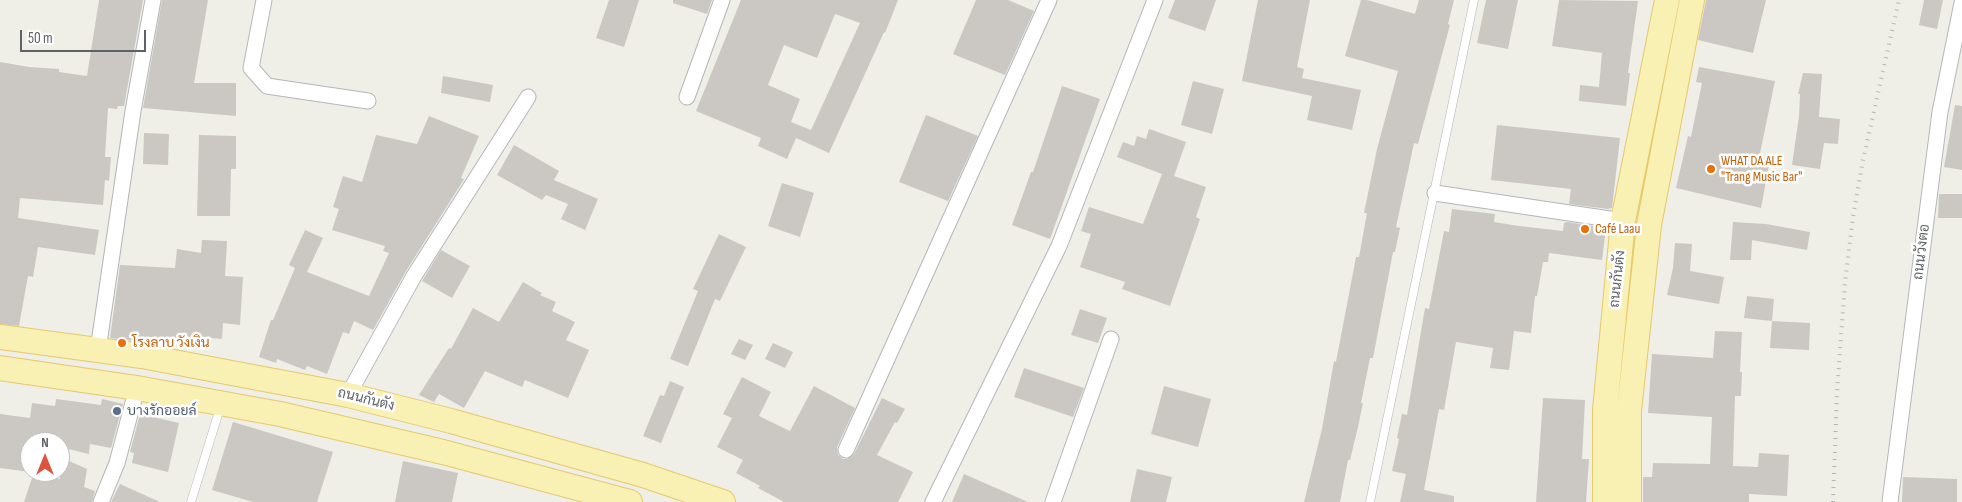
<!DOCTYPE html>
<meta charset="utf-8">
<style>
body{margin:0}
#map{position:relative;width:1962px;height:502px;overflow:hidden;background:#efeee7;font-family:"Sofia Sans Condensed",sans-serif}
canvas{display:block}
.north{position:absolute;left:20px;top:432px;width:50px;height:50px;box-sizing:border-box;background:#fff;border:1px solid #bfc0c2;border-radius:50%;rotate:0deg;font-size:14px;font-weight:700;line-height:20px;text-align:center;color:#5e6166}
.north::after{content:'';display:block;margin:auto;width:18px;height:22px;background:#dc5441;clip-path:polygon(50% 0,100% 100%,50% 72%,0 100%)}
.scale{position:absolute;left:20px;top:30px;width:126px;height:22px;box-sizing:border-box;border:2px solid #5e6166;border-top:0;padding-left:6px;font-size:15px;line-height:18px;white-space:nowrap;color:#5e6166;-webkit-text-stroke:4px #fff;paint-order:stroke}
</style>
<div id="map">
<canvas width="1962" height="502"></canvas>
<div class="north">N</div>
<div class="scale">50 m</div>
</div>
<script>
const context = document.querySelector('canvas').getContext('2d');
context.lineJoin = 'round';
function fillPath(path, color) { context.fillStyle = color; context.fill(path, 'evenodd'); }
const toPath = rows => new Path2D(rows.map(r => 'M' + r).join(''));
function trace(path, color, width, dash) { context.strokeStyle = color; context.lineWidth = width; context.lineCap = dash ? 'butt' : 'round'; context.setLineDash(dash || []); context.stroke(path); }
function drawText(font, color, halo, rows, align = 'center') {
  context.font = font + ' "Sofia Sans Condensed",Sarabun,sans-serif'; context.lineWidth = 5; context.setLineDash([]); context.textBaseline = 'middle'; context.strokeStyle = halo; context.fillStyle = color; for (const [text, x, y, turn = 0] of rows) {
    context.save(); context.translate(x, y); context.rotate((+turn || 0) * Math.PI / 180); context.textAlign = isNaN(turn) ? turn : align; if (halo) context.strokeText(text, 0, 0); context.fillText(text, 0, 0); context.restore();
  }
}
fillPath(toPath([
 [99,0,143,0,124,106,118,106,117,109,108,108,105,157,111,157,109,181,105,180,103,205,20,198,18,218,99,230,95,255,38,247,33,277,28,276,19,326,0,324,0,62,29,67,59,69,59,72,87,76],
 [162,0,208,0,194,83,236,83,236,116,143,108],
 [609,0,639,0,624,47,596,38],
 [673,0,712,0,707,14,673,3],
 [741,0,898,0,885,33,884,32,829,153,796,138,787,159,758,146,761,138,696,111],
 [835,14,860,23,811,130,791,122,800,99,768,85,784,45,817,58],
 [976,0,1008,0,1034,11,1005,75,953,54],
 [1175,0,1216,0,1205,31,1168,18],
 [1258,0,1310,0,1297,67,1304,69,1302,78,1361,90,1352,130,1307,120,1312,96,1242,81],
 [1361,0,1367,0,1415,14,1419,0,1454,0,1448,24,1450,25,1418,144,1414,143,1396,227,1400,228,1395,252,1393,252,1373,358,1370,358,1361,403,1363,403,1358,427,1350,460,1348,460,1340,502,1304,502,1322,429,1334,361,1336,362,1356,257,1359,257,1367,213,1364,213,1377,149,1398,71,1345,56],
 [1486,0,1518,0,1508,49,1477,43],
 [1559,0,1638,1,1628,73,1630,73,1626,106,1579,101,1580,85,1599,87,1602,53,1552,46],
 [1706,0,1766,0,1753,53,1698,40],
 [1924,0,1943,0,1937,29,1919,25],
 [1699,67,1775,81,1759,158,1770,159,1761,208,1676,188,1688,136,1691,137,1702,83,1696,82],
 [1803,73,1822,74,1819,117,1840,119,1838,144,1824,143,1820,169,1792,165,1799,116,1800,94,1798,94],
 [443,76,493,85,490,102,441,93],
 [1193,81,1224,89,1212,134,1181,125],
 [1062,86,1100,99,1050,239,1012,225,1031,172,1033,172],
 [1955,105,1962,106,1962,170,1944,167],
 [926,115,978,136,948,201,899,182],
 [429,116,479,136,461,178,464,179,461,184,406,271,373,330,354,321,349,334,343,332,327,374,307,366,305,370,277,359,276,363,259,357,271,320,273,320,295,268,289,265,305,230,323,238,307,272,369,296,389,253,383,251,385,246,332,230,339,209,333,207,343,176,362,182,376,135,417,144],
 [1497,125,1620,138,1612,208,1608,209,1569,204,1571,189,1491,180],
 [1149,129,1186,142,1174,176,1206,187,1196,217,1200,219,1170,306,1122,289,1125,282,1080,267,1091,234,1081,231,1089,207,1143,224,1162,174,1117,157,1123,142,1134,146,1137,136,1146,139],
 [144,133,169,134,168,165,143,164],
 [199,135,236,136,236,169,231,169,230,216,197,216],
 [514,145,559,171,554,180,598,199,585,230,561,219,568,204,546,195,542,200,497,175],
 [782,183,814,193,800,237,768,226],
 [1939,194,1962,194,1962,218,1938,218],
 [1452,209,1495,214,1494,222,1519,226,1563,231,1564,223,1567,222,1606,228,1602,260,1549,253,1548,262,1543,262,1537,296,1535,296,1531,333,1514,331,1509,370,1490,368,1493,348,1456,342,1444,410,1439,409,1424,490,1454,496,1454,502,1400,502,1406,474,1392,471,1399,439,1397,438,1402,414,1407,415,1425,308,1429,309,1444,231,1449,232],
 [1733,222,1766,224,1810,232,1807,250,1752,240,1751,260,1730,260],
 [719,234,746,247,720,301,715,299,688,366,670,359,698,291,693,289],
 [202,240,227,241,225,276,243,277,240,325,223,323,222,339,191,336,190,344,158,340,158,343,143,342,110,338,120,265,175,268,177,249,201,253],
 [1675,243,1692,244,1690,271,1724,277,1719,304,1667,295,1673,268],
 [441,250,470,266,452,298,422,281],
 [523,282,542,293,540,295,556,302,552,311,575,322,566,340,589,350,568,398,525,380,522,387,485,371,464,408,439,394,434,402,419,395,449,348,451,349,473,308,499,322],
 [1747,296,1774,299,1772,321,1744,318],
 [1080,309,1107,318,1098,343,1071,335],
 [1772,321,1810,323,1809,350,1770,348],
 [1715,331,1742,332,1740,372,1742,372,1741,396,1735,396,1733,466,1758,467,1759,453,1789,455,1787,496,1749,494,1749,502,1643,502,1643,477,1652,477,1653,463,1710,464,1712,417,1648,413,1652,354,1713,358],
 [739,339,753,345,745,360,731,354],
 [773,343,793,352,785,368,765,359],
 [1024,368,1084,388,1073,417,1014,397],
 [742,377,771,392,759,416,790,431,814,386,855,408,837,447,838,455,843,459,847,459,854,454,882,398,905,409,897,423,895,422,877,455,913,472,898,502,784,502,758,488,760,486,736,473,743,460,717,447,732,418,723,414],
 [670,381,684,387,661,443,643,436,660,395,664,396],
 [1164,386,1211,399,1198,447,1151,434],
 [1543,398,1585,400,1582,459,1589,459,1586,502,1536,502],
 [56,399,101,405,102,399,123,404,111,448,90,444,89,454,60,447,60,442,30,442,30,472,0,468,0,414,30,418,32,403,55,406],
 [140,414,179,423,168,472,132,463,134,453,130,452],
 [233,422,333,452,317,502,253,502,212,490],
 [60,457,87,469,84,487,95,491,92,502,24,502,34,472,60,479],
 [403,461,458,473,452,502,395,502],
 [1137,469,1172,477,1166,502,1130,502],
 [964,474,1028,502,952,502],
 [1903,477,1957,479,1957,502,1902,502],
 [120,484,160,502,111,502]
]), '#cbc8c4');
const lane = toPath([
 [191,502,221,405],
 [1370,502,1474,0]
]);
const street = toPath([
 [264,0,251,68,267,86,368,101],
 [687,97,722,0],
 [1435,193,1623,221],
 [98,350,133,111,153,0],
 [348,395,414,276,528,97],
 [846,450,1049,0],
 [101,502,117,463,137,388],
 [933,502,1059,246,1155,0],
 [1053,502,1111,339],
 [1890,502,1940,112,1962,3]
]);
const primary = toPath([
 [0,337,142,356,348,395,451,421,643,475,723,502],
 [0,368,137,388,280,414,443,452,630,502],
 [1605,502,1605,410,1623,221,1667,0],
 [1629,502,1629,411,1649,225,1692,0]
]);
trace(lane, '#b4b6ba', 9);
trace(street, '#b4b6ba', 17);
trace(primary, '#e6c969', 26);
trace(lane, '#fff', 8);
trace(street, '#fff', 15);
trace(primary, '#f9f0b3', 24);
trace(toPath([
 [1833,502,1837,392,1845,283,1853,216,1863,160,1899,0]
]), '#b5b5b6', 4, [1, 6]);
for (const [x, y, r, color] of [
 [1711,169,5,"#e8710a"],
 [1585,229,5,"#e8710a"],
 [122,343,5,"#e8710a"],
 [117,411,5,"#5c6f8a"]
]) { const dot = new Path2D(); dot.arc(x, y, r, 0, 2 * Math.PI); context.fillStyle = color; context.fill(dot); trace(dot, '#fff', 2); }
drawText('14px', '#c56008', '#fff', [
 ["WHAT DA ALE",1721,161],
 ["\"Trang Music Bar\"",1721,177],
 ["Café Laau",1595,229],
 ["โรงลาบ วังเงิน",132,343]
], 'left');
drawText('14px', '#5e6166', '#fff', [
 ["ถนนวังตอ",1922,252,-83],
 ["ถนนกันตัง",1618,279,-84],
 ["ถนนกันตัง",366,400,14]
]);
drawText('14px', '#4e5e75', '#fff', [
 ["บางรักออยล์",127,411]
], 'left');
</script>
